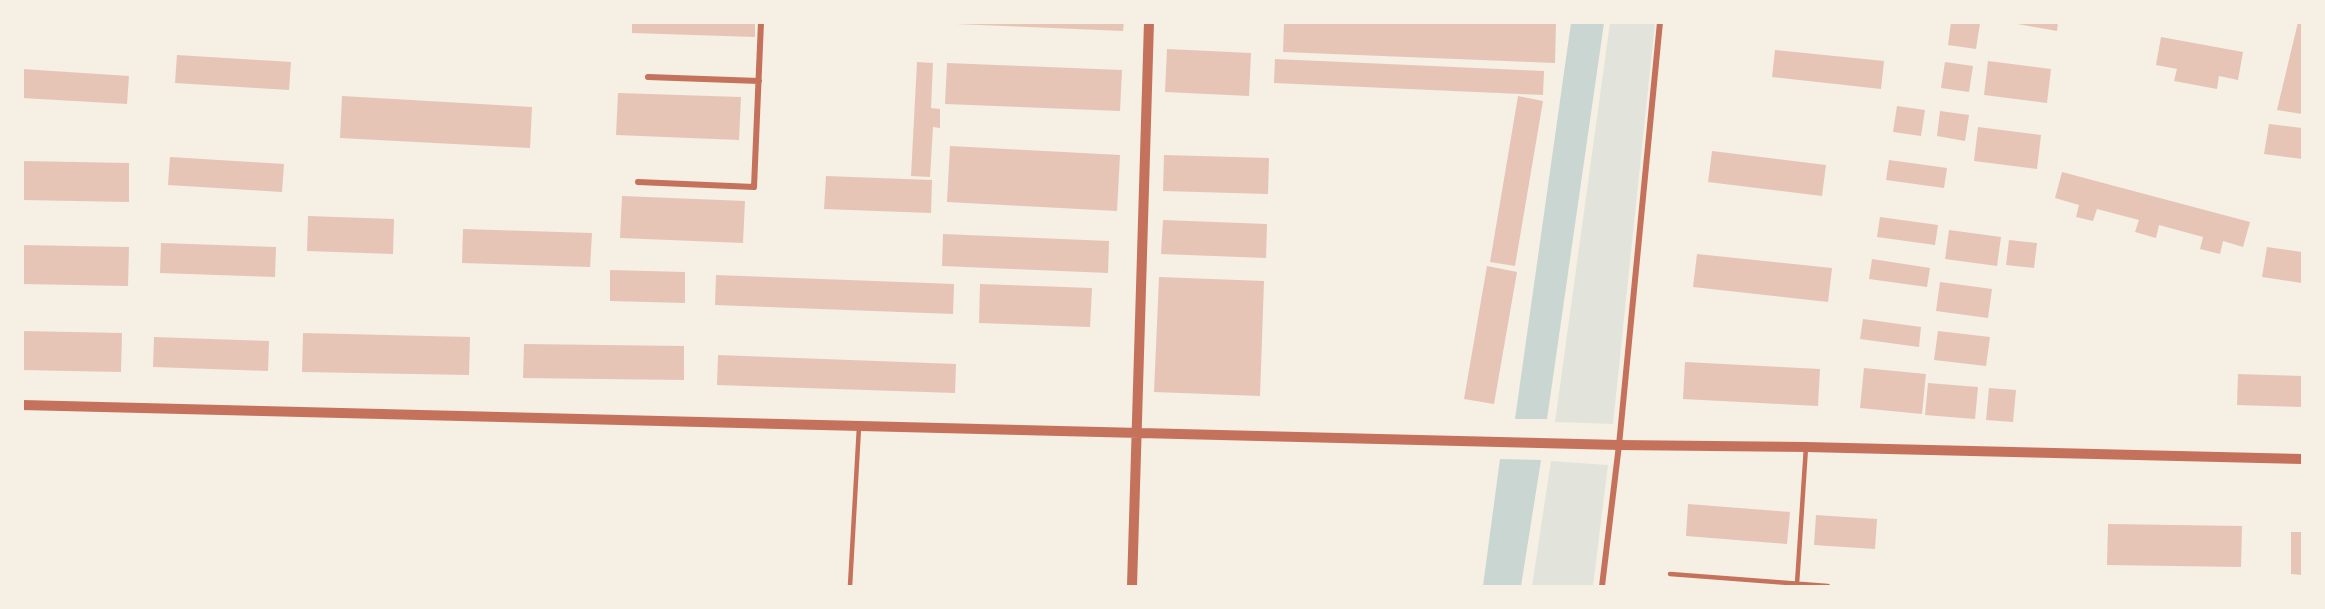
<!DOCTYPE html>
<style>
body{margin:0}
#map{position:relative;width:2325px;height:609px;overflow:hidden;background:#f6efe4;font-family:"DM Sans",sans-serif}
canvas{display:block}
.frame{position:absolute;inset:0;border:24px solid #f6efe4;pointer-events:none}
</style>
<div id="map">
<canvas width="2325" height="609"></canvas>
<div class="frame"></div>
</div>
<script>
const context = document.querySelector('canvas').getContext('2d');
context.lineJoin = 'round';
function fillPath(path, color) { context.fillStyle = color; context.fill(path, 'evenodd'); }
const toPath = rows => new Path2D(rows.map(r => 'M' + r).join(''));
function trace(path, color, width, dash) { context.strokeStyle = color; context.lineWidth = width; context.lineCap = dash ? 'butt' : 'round'; context.setLineDash(dash || []); context.stroke(path); }
fillPath(toPath([
 [1610,23,1655,23,1613,424,1555,422],
 [1551,461,1608,465,1593,586,1532,586]
]), '#e2e4dc');
fillPath(toPath([
 [1571,23,1604,23,1547,419,1515,419],
 [1500,459,1541,460,1521,586,1483,586]
]), '#c9d6d2');
fillPath(toPath([
 [632,22,755,22,755,37,632,33],
 [956,22,1124,22,1123,31,956,24],
 [1284,22,1556,22,1555,63,1283,52],
 [1951,22,1980,23,1976,49,1948,45],
 [2006,22,2058,22,2057,31],
 [2298,22,2302,22,2302,114,2277,110],
 [2161,37,2243,52,2238,80,2219,76,2217,89,2174,81,2177,69,2156,65],
 [1167,49,1251,53,1249,96,1165,92],
 [1775,50,1884,61,1881,89,1772,77],
 [177,55,291,62,289,90,175,83],
 [1275,59,1544,71,1543,95,1274,83],
 [1988,61,2051,69,2047,103,1984,95],
 [917,62,933,63,931,108,940,109,940,128,933,127,930,177,911,176],
 [1945,62,1973,66,1969,92,1941,88],
 [947,63,1122,70,1120,111,945,104],
 [22,69,129,76,127,104,22,98],
 [618,93,741,97,739,140,616,135],
 [342,96,532,107,530,148,340,138],
 [1518,96,1543,101,1515,266,1490,262],
 [1897,106,1925,110,1921,136,1893,132],
 [1940,111,1969,115,1965,141,1937,136],
 [2269,124,2302,128,2302,159,2264,154],
 [1978,127,2041,135,2037,169,1974,161],
 [950,146,1120,155,1117,211,947,202],
 [1712,151,1826,165,1822,196,1708,182],
 [1164,155,1269,158,1268,194,1163,191],
 [170,157,284,164,282,192,168,185],
 [1889,160,1947,168,1944,188,1886,180],
 [22,161,129,163,129,202,22,200],
 [2062,172,2250,222,2243,247,2223,241,2220,254,2200,249,2203,237,2159,225,2156,238,2135,232,2139,220,2097,209,2093,221,2076,217,2079,205,2055,198],
 [826,176,932,180,931,213,824,209],
 [622,196,745,201,743,243,620,238],
 [308,216,394,219,393,254,307,251],
 [1880,217,1938,225,1935,245,1877,237],
 [1163,220,1267,224,1266,258,1161,254],
 [463,229,592,233,590,267,462,263],
 [1949,230,2001,237,1997,266,1945,259],
 [943,234,1109,241,1108,273,942,266],
 [2009,240,2037,243,2034,268,2006,265],
 [161,243,276,247,275,277,160,273],
 [22,245,129,247,128,286,22,284],
 [2267,247,2302,252,2302,283,2262,277],
 [1697,254,1832,268,1828,302,1693,287],
 [1872,259,1930,268,1927,287,1869,279],
 [1487,266,1517,272,1494,404,1464,399],
 [610,270,685,272,685,303,610,301],
 [716,275,954,284,953,314,715,305],
 [1159,277,1264,281,1260,396,1154,392],
 [1940,282,1992,289,1988,318,1936,311],
 [980,284,1092,288,1090,327,979,323],
 [1863,319,1921,327,1919,347,1860,339],
 [22,331,122,333,121,372,22,370],
 [1938,331,1990,337,1986,366,1934,360],
 [303,333,470,337,469,375,302,372],
 [154,337,269,341,268,371,153,367],
 [524,344,684,346,684,380,523,378],
 [718,355,956,364,955,393,717,385],
 [1685,362,1820,369,1818,406,1683,399],
 [1864,368,1926,374,1922,414,1860,408],
 [2238,374,2302,376,2302,407,2237,405],
 [1928,383,1978,387,1975,419,1925,415],
 [1989,388,2016,390,2013,422,1986,420],
 [1688,504,1790,512,1787,544,1686,536],
 [1816,515,1877,519,1875,549,1814,545],
 [2108,524,2242,526,2241,567,2107,565],
 [2291,532,2302,532,2302,575,2291,574]
]), '#e6c5b7');
trace(toPath([
 [1670,574,1828,586],
 [1797,584,1806,447],
 [850,586,859,427]
]), '#c5725c', 4.5);
trace(toPath([
 [648,77,759,81],
 [638,182,754,187,761,22],
 [1602,586,1619,445,1660,22]
]), '#c5725c', 6);
trace(toPath([
 [22,405,1619,445,1806,447,2302,459],
 [1132,586,1149,22]
]), '#c5725c', 10);
</script>
